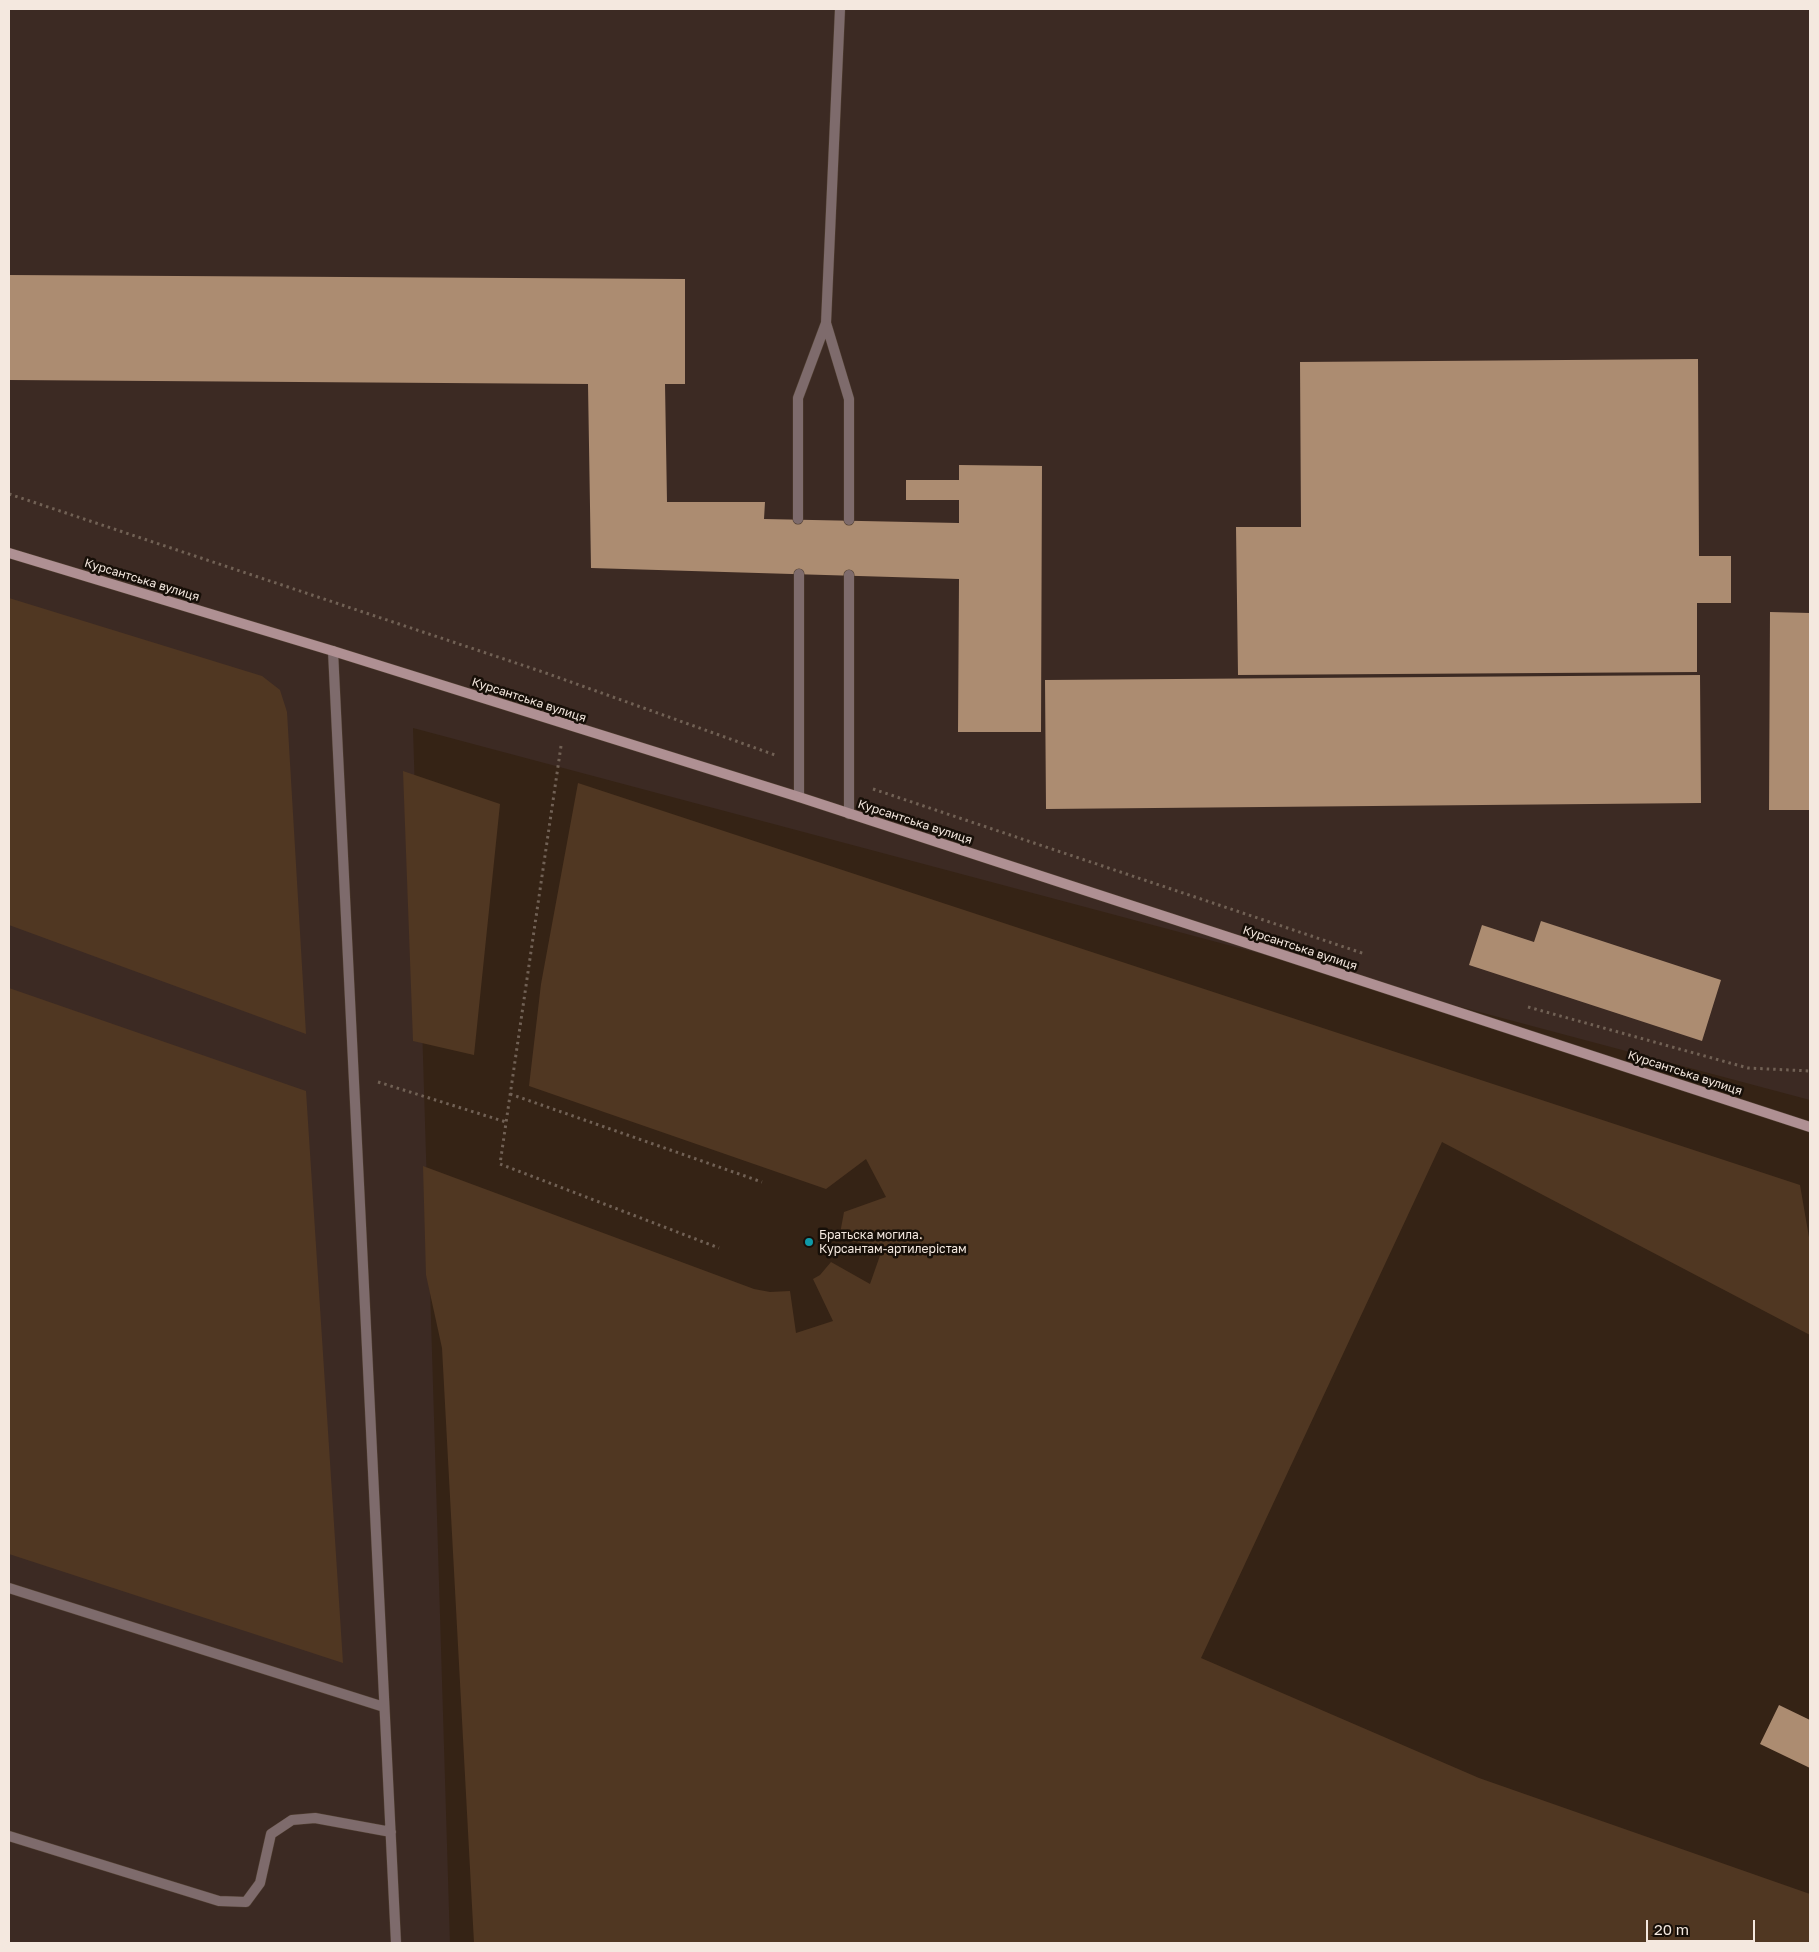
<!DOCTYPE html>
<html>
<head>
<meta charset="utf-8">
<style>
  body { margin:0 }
  #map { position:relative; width:1819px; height:1952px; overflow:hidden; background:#352315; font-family:"Golos Text",sans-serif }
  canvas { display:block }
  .frame { position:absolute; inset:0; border:10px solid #f4e8df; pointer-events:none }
  .scale { position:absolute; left:1646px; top:1920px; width:109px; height:22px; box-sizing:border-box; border:2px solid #f4e8df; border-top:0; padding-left:6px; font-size:15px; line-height:18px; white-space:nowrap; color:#f4e8df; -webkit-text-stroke:4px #170f08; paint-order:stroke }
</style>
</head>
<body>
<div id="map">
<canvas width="1819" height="1952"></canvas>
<div class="frame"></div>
<div class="scale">20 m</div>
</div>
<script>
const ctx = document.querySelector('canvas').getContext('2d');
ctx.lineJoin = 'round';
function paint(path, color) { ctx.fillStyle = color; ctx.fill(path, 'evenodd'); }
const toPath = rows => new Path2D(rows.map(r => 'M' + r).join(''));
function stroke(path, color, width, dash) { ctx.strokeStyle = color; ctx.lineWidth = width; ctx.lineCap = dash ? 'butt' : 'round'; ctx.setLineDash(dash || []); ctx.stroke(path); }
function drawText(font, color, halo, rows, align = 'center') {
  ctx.font = font + ' "Golos Text",sans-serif'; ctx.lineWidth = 5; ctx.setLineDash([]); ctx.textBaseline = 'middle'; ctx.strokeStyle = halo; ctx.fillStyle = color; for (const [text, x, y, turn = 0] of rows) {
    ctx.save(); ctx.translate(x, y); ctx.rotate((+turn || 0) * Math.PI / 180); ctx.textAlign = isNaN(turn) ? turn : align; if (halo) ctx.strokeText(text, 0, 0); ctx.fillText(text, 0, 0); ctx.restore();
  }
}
const industrial = toPath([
  [9,9,1810,9,1810,1100,413,728,450,1943,9,1943]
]);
const green = toPath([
  [9,598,262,676,280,690,287,712,306,1034,9,925],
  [403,771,500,804,474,1055,413,1041],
  [578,783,1800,1185,1810,1243,1810,1335,1442,1142,1201,1658,1479,1778,1810,1894,1810,1943,474,1943,442,1348,426,1275,423,1166,754,1289,770,1292,790,1291,796,1333,833,1321,813,1279,820,1275,831,1262,870,1284,883,1247,839,1239,844,1212,886,1197,866,1159,826,1189,529,1086,541,984],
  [9,988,306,1091,343,1663,9,1554]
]);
const building = toPath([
  [9,275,685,279,685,384,665,384,667,502,765,502,764,519,959,523,959,500,906,500,906,480,959,480,959,465,1042,466,1041,732,958,732,959,579,591,568,588,384,9,380],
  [1698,359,1699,556,1731,556,1731,603,1697,603,1697,672,1238,675,1236,527,1301,527,1300,362],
  [1770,612,1810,613,1810,810,1769,810],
  [1700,675,1701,803,1046,809,1045,680],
  [1541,921,1721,980,1702,1041,1469,965,1482,925,1534,942],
  [1779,1705,1810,1720,1810,1768,1760,1744]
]);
const path = toPath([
  [9,494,543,672,775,755],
  [561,746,500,1164,719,1248],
  [873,789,1365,954],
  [1528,1007,1748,1068,1810,1071],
  [378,1082,506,1122],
  [510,1094,762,1182]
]);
const lane = toPath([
  [826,323,849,399,849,520],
  [798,519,798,398,826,323,840,9],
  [799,574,799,797],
  [333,651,396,1943],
  [849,814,849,575],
  [9,1588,384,1707],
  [9,1836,219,1901,246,1902,260,1883,271,1834,292,1820,315,1818,391,1832]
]);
const secondary = toPath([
  [9,553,333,651,799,797,1810,1127]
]);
const markers = [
  [809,1242,5,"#0f9aa8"]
];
const streetNames = [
  ["Курсантська вулиця",142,580,17],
  ["Курсантська вулиця",529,700,18],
  ["Курсантська вулиця",915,822,18],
  ["Курсантська вулиця",1300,948,18],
  ["Курсантська вулиця",1685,1073,18]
];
const poiNames = [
  ["Братьска могила.",819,1235],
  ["Курсантам-артилерістам",819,1249]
];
paint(industrial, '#3c2a23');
paint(green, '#503722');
paint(building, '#ac8c71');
stroke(lane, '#503f31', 11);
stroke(secondary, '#503f31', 11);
stroke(path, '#716155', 3, [2.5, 4]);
stroke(lane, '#7e6b6c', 10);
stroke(secondary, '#af9093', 10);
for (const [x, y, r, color] of markers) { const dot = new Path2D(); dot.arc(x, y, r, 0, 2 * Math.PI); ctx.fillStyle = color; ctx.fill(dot); stroke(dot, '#170f08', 2); }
drawText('12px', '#f4e8df', '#170f08', streetNames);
drawText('12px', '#f4e8df', '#170f08', poiNames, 'left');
</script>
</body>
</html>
